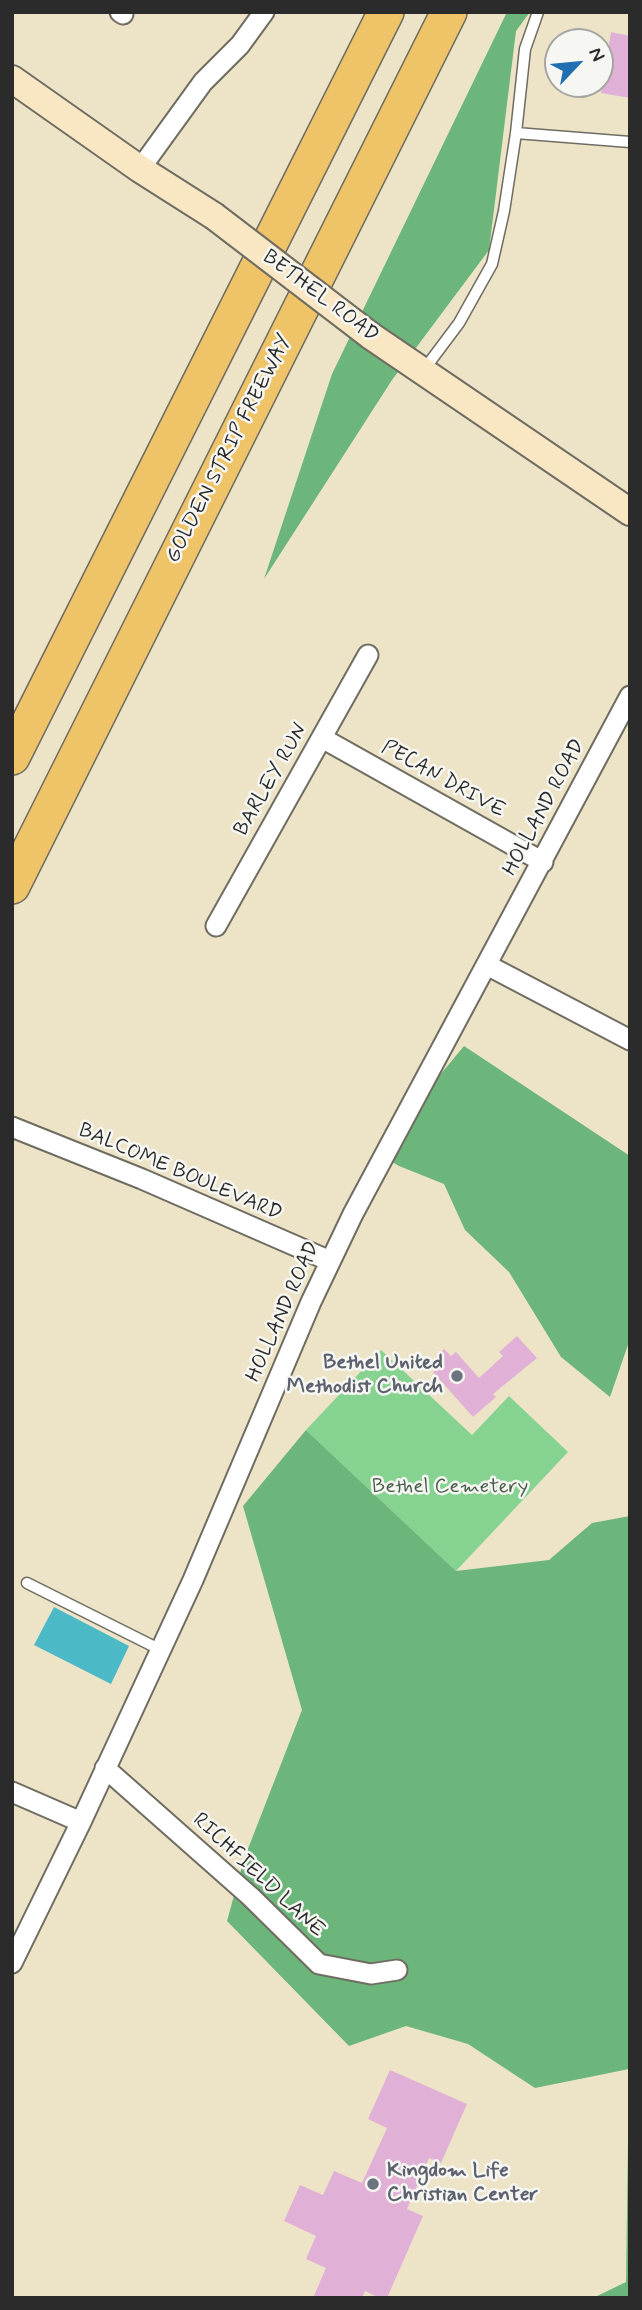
<!DOCTYPE html>
<html>
<head>
<meta charset="utf-8">
<style>
  body { margin:0 }
  #map { position:relative; width:642px; height:2310px; overflow:hidden; background:#ede4c8; font-family:Mynerve,sans-serif }
  canvas { display:block }
  .frame { position:absolute; inset:0; border:14px solid #2b2b2b; pointer-events:none }
  .north { position:absolute; left:544px; top:28px; width:70px; height:70px; box-sizing:border-box; background:#f6f6f2; border:2px solid #a5a5a2; border-radius:50%; rotate:64deg; font-size:19px; font-weight:700; line-height:28px; text-align:center; color:#2b2b2b }
  .north::after { content:''; display:block; margin:auto; width:24px; height:32px; background:#1f6fb2; clip-path:polygon(50% 0,100% 100%,50% 72%,0 100%) }
</style>
</head>
<body>
<div id="map">
<canvas width="642" height="2310"></canvas>
<div class="frame"></div>
<div class="north">N</div>
</div>
<script>
const ctx = document.querySelector('canvas').getContext('2d');
ctx.lineJoin = 'round';
function paint(path, color) { ctx.fillStyle = color; ctx.fill(path, 'evenodd'); }
const toPath = rows => new Path2D(rows.map(r => 'M' + r).join(''));
function stroke(path, color, width, dash) { ctx.strokeStyle = color; ctx.lineWidth = width; ctx.lineCap = dash ? 'butt' : 'round'; ctx.setLineDash(dash || []); ctx.stroke(path); }
function drawText(font, color, halo, rows, align = 'center') {
  ctx.font = font + ' Mynerve,sans-serif'; ctx.lineWidth = 5; ctx.setLineDash([]); ctx.textBaseline = 'middle'; ctx.strokeStyle = halo; ctx.fillStyle = color; for (const [text, x, y, turn = 0] of rows) {
    ctx.save(); ctx.translate(x, y); ctx.rotate((+turn || 0) * Math.PI / 180); ctx.textAlign = isNaN(turn) ? turn : align; if (halo) ctx.strokeText(text, 0, 0); ctx.fillText(text, 0, 0); ctx.restore();
  }
}
const green = toPath([
  [381,1350,472,1435,509,1396,568,1452,456,1571,306,1430]
]);
const forest = toPath([
  [507,12,530,12,516,31,489,250,392,380,264,579,332,374],
  [464,1046,630,1156,630,1339,610,1397,561,1357,509,1272,465,1230,444,1184,399,1166,376,1152],
  [306,1430,456,1571,549,1560,592,1523,630,1516,630,2298,593,2298,626,2282,629,2069,535,2088,468,2044,406,2026,349,2046,227,1921,244,1859,302,1710,243,1506]
]);
const water = toPath([
  [54,1607,129,1646,111,1684,34,1645]
]);
const building = toPath([
  [611,32,630,36,630,98,601,93],
  [517,1336,537,1358,493,1394,496,1397,473,1417,433,1372,436,1370,430,1363,444,1349,451,1356,456,1352,479,1378,503,1356,499,1352],
  [390,2070,467,2104,441,2163,429,2158,407,2209,423,2216,387,2298,380,2298,365,2291,362,2298,313,2298,326,2268,306,2259,316,2236,284,2221,300,2185,323,2195,334,2171,362,2183,387,2128,368,2119]
]);
const lane = toPath([
  [516,133,630,142],
  [423,371,459,323,492,264,504,211,516,133,525,49,538,12],
  [27,1583,159,1649]
]);
const street = toPath([
  [120,12,123,14],
  [140,169,203,82,240,45,264,12],
  [322,738,543,862],
  [216,926,368,655],
  [487,965,630,1040],
  [12,1127,142,1179,330,1261],
  [105,1768,251,1897,319,1964,371,1974,397,1970],
  [12,1792,81,1822],
  [12,1963,81,1822,193,1580,311,1302,353,1214,630,696]
]);
const secondary = toPath([
  [12,79,140,169,214,216],
  [371,336,630,512]
]);
const highway = toPath([
  [12,757,386,12],
  [12,886,449,12]
]);
const secondaryBridge = toPath([
  [214,216,371,336]
]);
const markers = [
  [457,1376,7,"#6b7280"],
  [373,2184,7,"#6b7280"]
];
const streetNames = [
  ["BETHEL ROAD",320,297,37],
  ["GOLDEN STRIP FREEWAY",230,449,-63],
  ["BARLEY RUN",272,780,-60],
  ["PECAN DRIVE",443,780,29],
  ["HOLLAND ROAD",545,808,-62],
  ["BALCOME BOULEVARD",180,1173,23],
  ["HOLLAND ROAD",284,1312,-66],
  ["RICHFIELD LANE",258,1876,43]
];
const worshipNames = [
  ["Bethel United",443,1364],
  ["Methodist Church",443,1388],
  ["Kingdom Life",387,2172,"left"],
  ["Christian Center",387,2196,"left"]
];
const parkNames = [
  ["Bethel Cemetery",450,1488]
];
paint(green, '#86d391');
paint(forest, '#6cb57b');
paint(water, '#4bb9c6');
paint(building, '#e0b0d7');
stroke(lane, '#6f6c62', 13);
stroke(street, '#6f6c62', 23);
stroke(secondary, '#6f6c62', 30);
stroke(highway, '#6f6c62', 38);
stroke(lane, '#fff', 10);
stroke(street, '#fff', 19);
stroke(secondary, '#f9e7c3', 26);
stroke(highway, '#efc469', 35);
stroke(secondaryBridge, '#6f6c62', 30, []);
stroke(secondaryBridge, '#f9e7c3', 26);
for (const [x, y, r, color] of markers) { const dot = new Path2D(); dot.arc(x, y, r, 0, 2 * Math.PI); ctx.fillStyle = color; ctx.fill(dot); stroke(dot, '#f6f6f2', 2.5); }
drawText('21px', '#2b2b2b', '#f6f6f2', streetNames);
drawText('bold 21px', '#5b616d', '#f6f6f2', worshipNames, 'right');
drawText('21px', '#465d4a', '#f6f6f2', parkNames);
</script>
</body>
</html>
